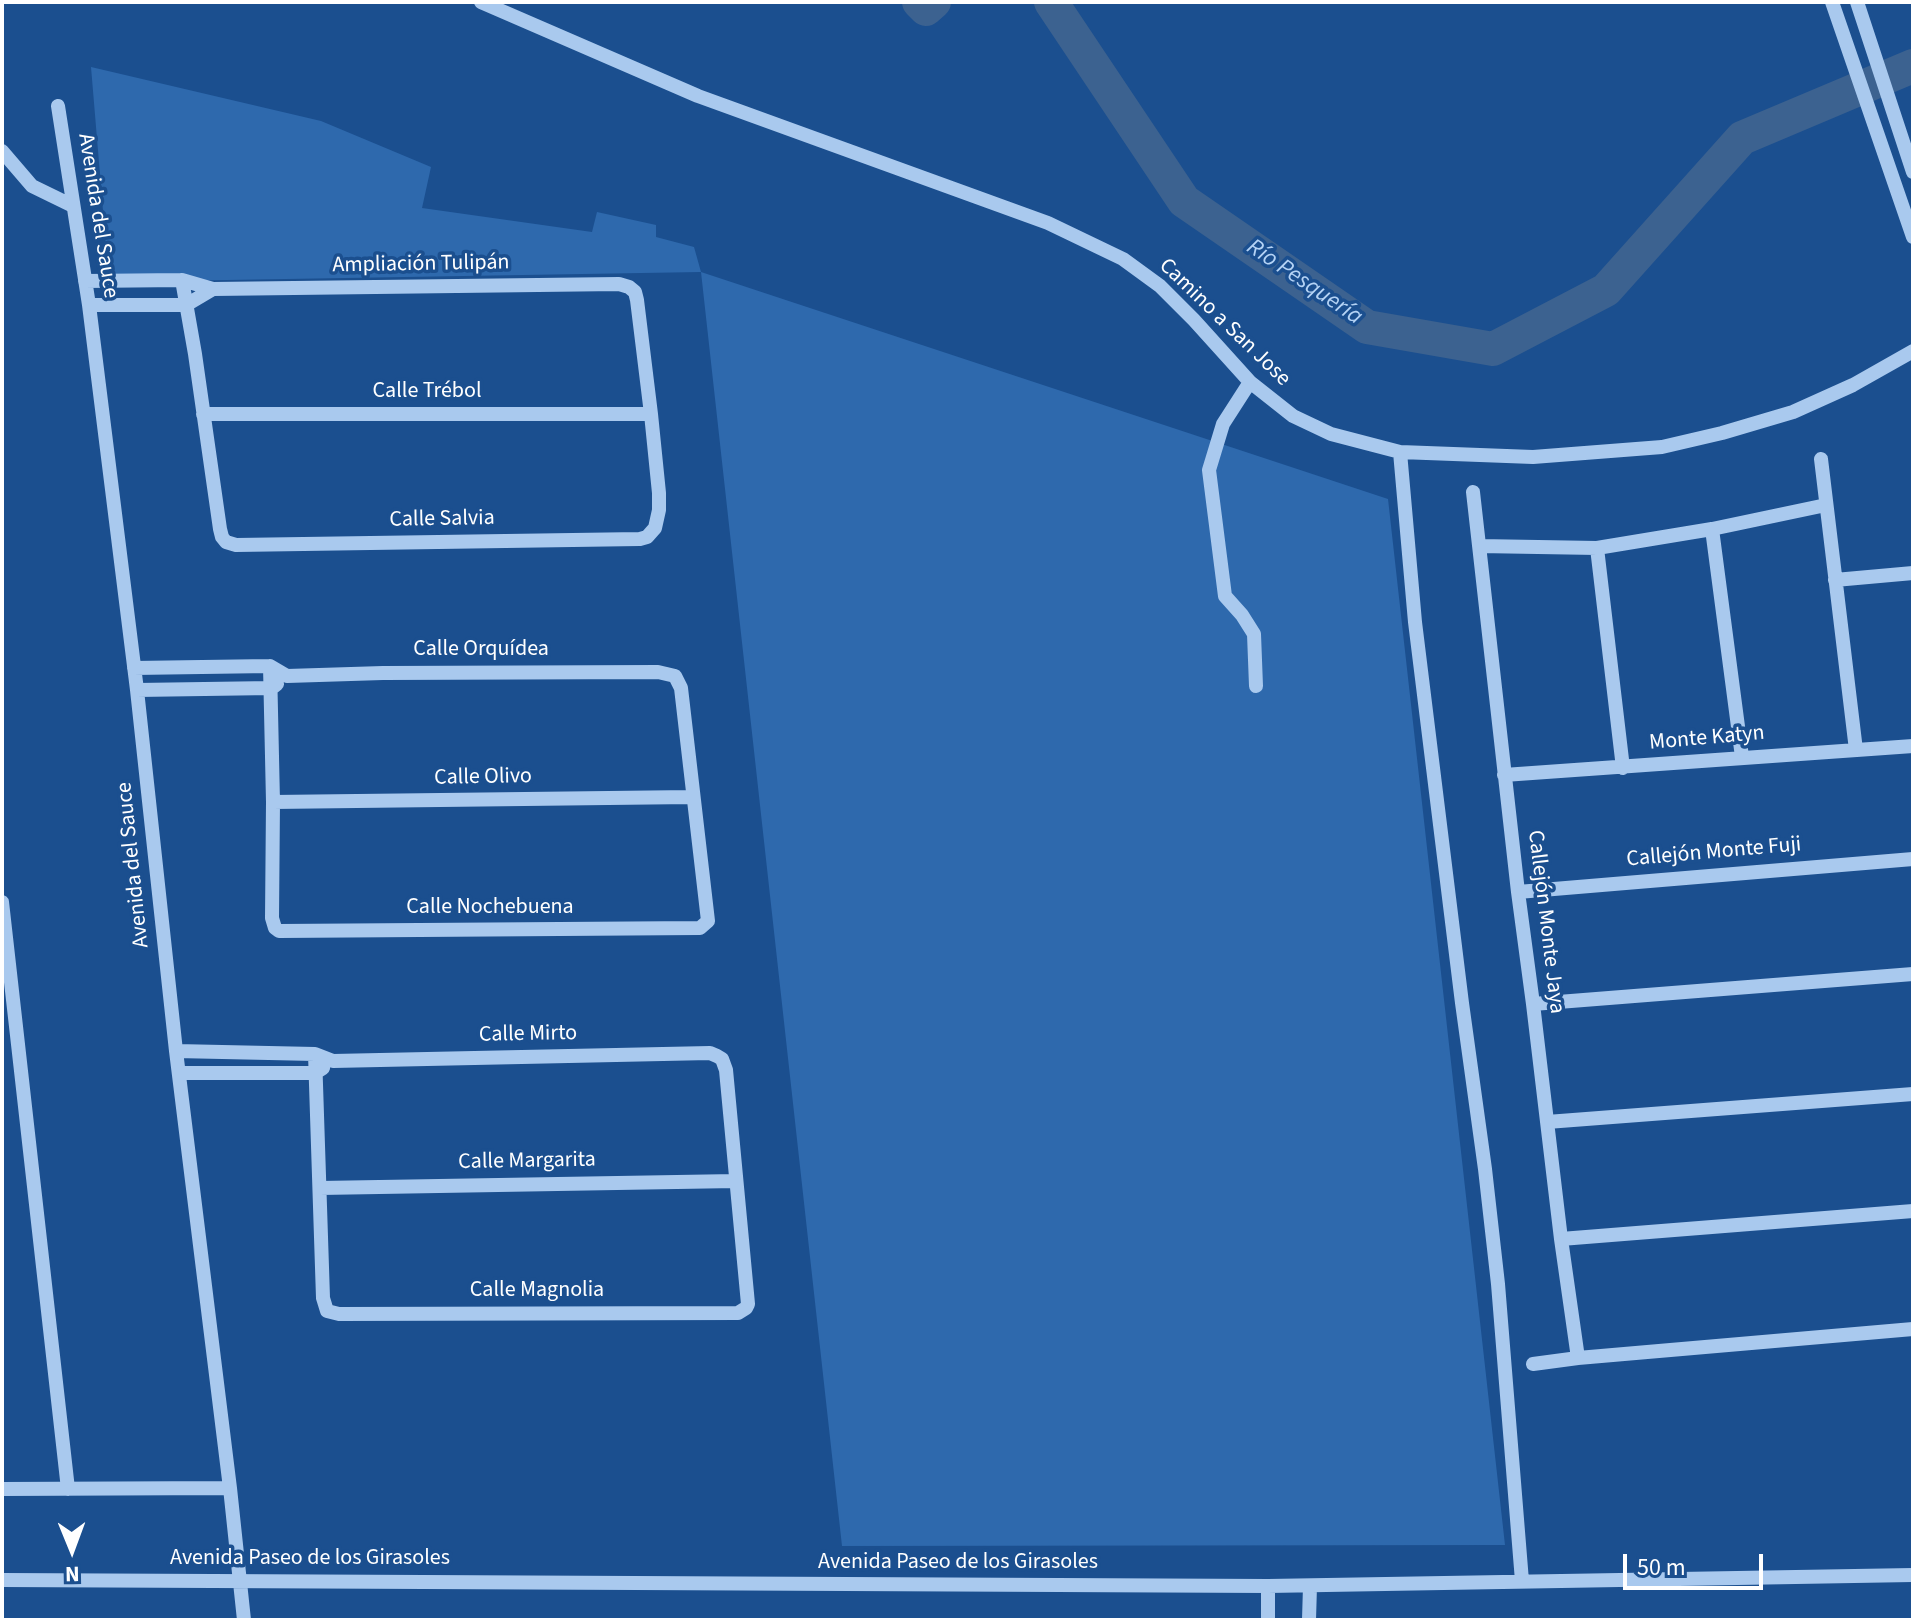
<!DOCTYPE html>
<html>
<head>
<meta charset="utf-8">
<style>
  body { margin:0 }
  #map { position:relative; width:1915px; height:1622px; overflow:hidden; background:#1b4f8f; font-family:"Source Sans 3",sans-serif }
  canvas { display:block }
  .frame { position:absolute; inset:0; border:4px solid #fff; pointer-events:none }
  .north { position:absolute; left:32px; top:1510px; width:80px; height:80px; -webkit-text-stroke:6px #1b4f8f; paint-order:stroke; rotate:179deg; font-size:22px; font-weight:700; line-height:32px; text-align:center; color:#fff }
  .north::after { content:''; display:block; margin:auto; width:28px; height:36px; background:#fff; clip-path:polygon(50% 0,100% 100%,50% 72%,0 100%) }
  .scale { position:absolute; left:1623px; top:1554px; width:140px; height:36px; box-sizing:border-box; border:4px solid #fff; border-top:0; padding-left:10px; font-size:24px; line-height:28px; white-space:nowrap; color:#fff; -webkit-text-stroke:6px #1b4f8f; paint-order:stroke }
</style>
</head>
<body>
<div id="map">
<canvas width="1915" height="1622"></canvas>
<div class="frame"></div>
<div class="north">N</div>
<div class="scale">50 m</div>
</div>
<script>
const ctx = document.querySelector('canvas').getContext('2d');
ctx.lineJoin = 'round';
function paint(path, color) { ctx.fillStyle = color; ctx.fill(path, 'evenodd'); }
const toPath = rows => new Path2D(rows.map(r => 'M' + r).join(''));
function stroke(path, color, width, dash) { ctx.strokeStyle = color; ctx.lineWidth = width; ctx.lineCap = dash ? 'butt' : 'round'; ctx.setLineDash(dash || []); ctx.stroke(path); }
function drawText(font, color, halo, rows, align = 'center') {
  ctx.font = font + ' "Source Sans 3",sans-serif'; ctx.lineWidth = 7; ctx.setLineDash([]); ctx.textBaseline = 'middle'; ctx.strokeStyle = halo; ctx.fillStyle = color; for (const [text, x, y, turn = 0] of rows) {
    ctx.save(); ctx.translate(x, y); ctx.rotate((+turn || 0) * Math.PI / 180); ctx.textAlign = isNaN(turn) ? turn : align; if (halo) ctx.strokeText(text, 0, 0); ctx.fillText(text, 0, 0); ctx.restore();
  }
}
const green = toPath([
  [91,67,321,121,431,167,422,208,592,232,597,212,656,225,656,237,694,247,701,272,1388,499,1505,1545,842,1546,701,272,109,282]
]);
const river = toPath([
  [919,2,926,9,934,2],
  [1051,2,1184,201,1367,327,1493,349,1606,290,1742,138,1913,66]
]);
const minor = toPath([
  [481,2,698,96,1048,223,1123,259,1160,286,1194,320,1250,382,1293,416,1331,434,1400,452,1533,457,1662,447,1722,433,1793,412,1853,385,1913,351],
  [1832,2,1913,237],
  [1857,2,1913,172],
  [58,106,89,305,137,690,176,1051,230,1488,244,1620],
  [2,151,32,186,73,206],
  [85,281,182,280,213,289,619,284,629,287,635,292,637,300,651,414,659,493,659,510,655,528,647,537,640,539,236,545,226,542,222,537,220,529,195,354,182,280],
  [89,305,186,305,213,289],
  [1250,382,1223,424,1209,470,1225,596,1242,615,1254,634,1256,686],
  [203,414,651,414],
  [1400,452,1415,622,1462,1003,1485,1169,1498,1284,1522,1581],
  [1821,459,1856,750],
  [1473,492,1518,892,1533,1004,1561,1239,1578,1358],
  [1712,529,1742,757],
  [1479,546,1597,548,1712,529,1826,505],
  [1597,548,1623,768],
  [1835,580,1913,573],
  [134,668,270,666,287,676,383,673,658,672,675,676,681,688,708,921,700,928,279,931,275,928,272,918,273,802,270,666],
  [137,690,272,688,277,684],
  [1504,775,1913,746],
  [273,802,692,797],
  [1518,892,1913,859],
  [2,902,68,1489],
  [1533,1004,1913,974],
  [176,1051,315,1054,333,1061,710,1053,717,1056,722,1059,726,1070,748,1304,746,1308,738,1313,339,1314,327,1311,323,1298,315,1054],
  [179,1073,315,1073,323,1068],
  [1547,1122,1913,1094],
  [320,1188,736,1181],
  [1561,1239,1913,1211],
  [1533,1364,1578,1358,1913,1329],
  [2,1489,230,1488],
  [2,1580,1268,1586,1913,1575],
  [1268,1586,1268,1620],
  [1309,1620,1310,1586]
]);
const streetNames = [
  ["Avenida del Sauce",97,216,81],
  ["Ampliación Tulipán",421,265,-1],
  ["Camino a San Jose",1224,323,44],
  ["Calle Trébol",427,392],
  ["Calle Salvia",442,520,-1],
  ["Calle Orquídea",481,650],
  ["Monte Katyn",1707,739,-5],
  ["Calle Olivo",483,778,-1],
  ["Callejón Monte Fuji",1714,853,-5],
  ["Avenida del Sauce",134,865,-96],
  ["Calle Nochebuena",490,908],
  ["Callejón Monte Jaya",1545,922,83],
  ["Calle Mirto",528,1035,-1],
  ["Calle Margarita",527,1162,-1],
  ["Calle Magnolia",537,1291],
  ["Avenida Paseo de los Girasoles",310,1559],
  ["Avenida Paseo de los Girasoles",958,1563]
];
const waterNames = [
  ["Río Pesquería",1304,283,34]
];
paint(green, '#2e69ad');
stroke(river, '#3c6290', 34);
stroke(minor, '#a9c9ee', 14);
drawText('22px', '#fff', '#1b4f8f', streetNames);
drawText('italic 24px', '#b5d3f5', '#1b4f8f', waterNames);
</script>
</body>
</html>
